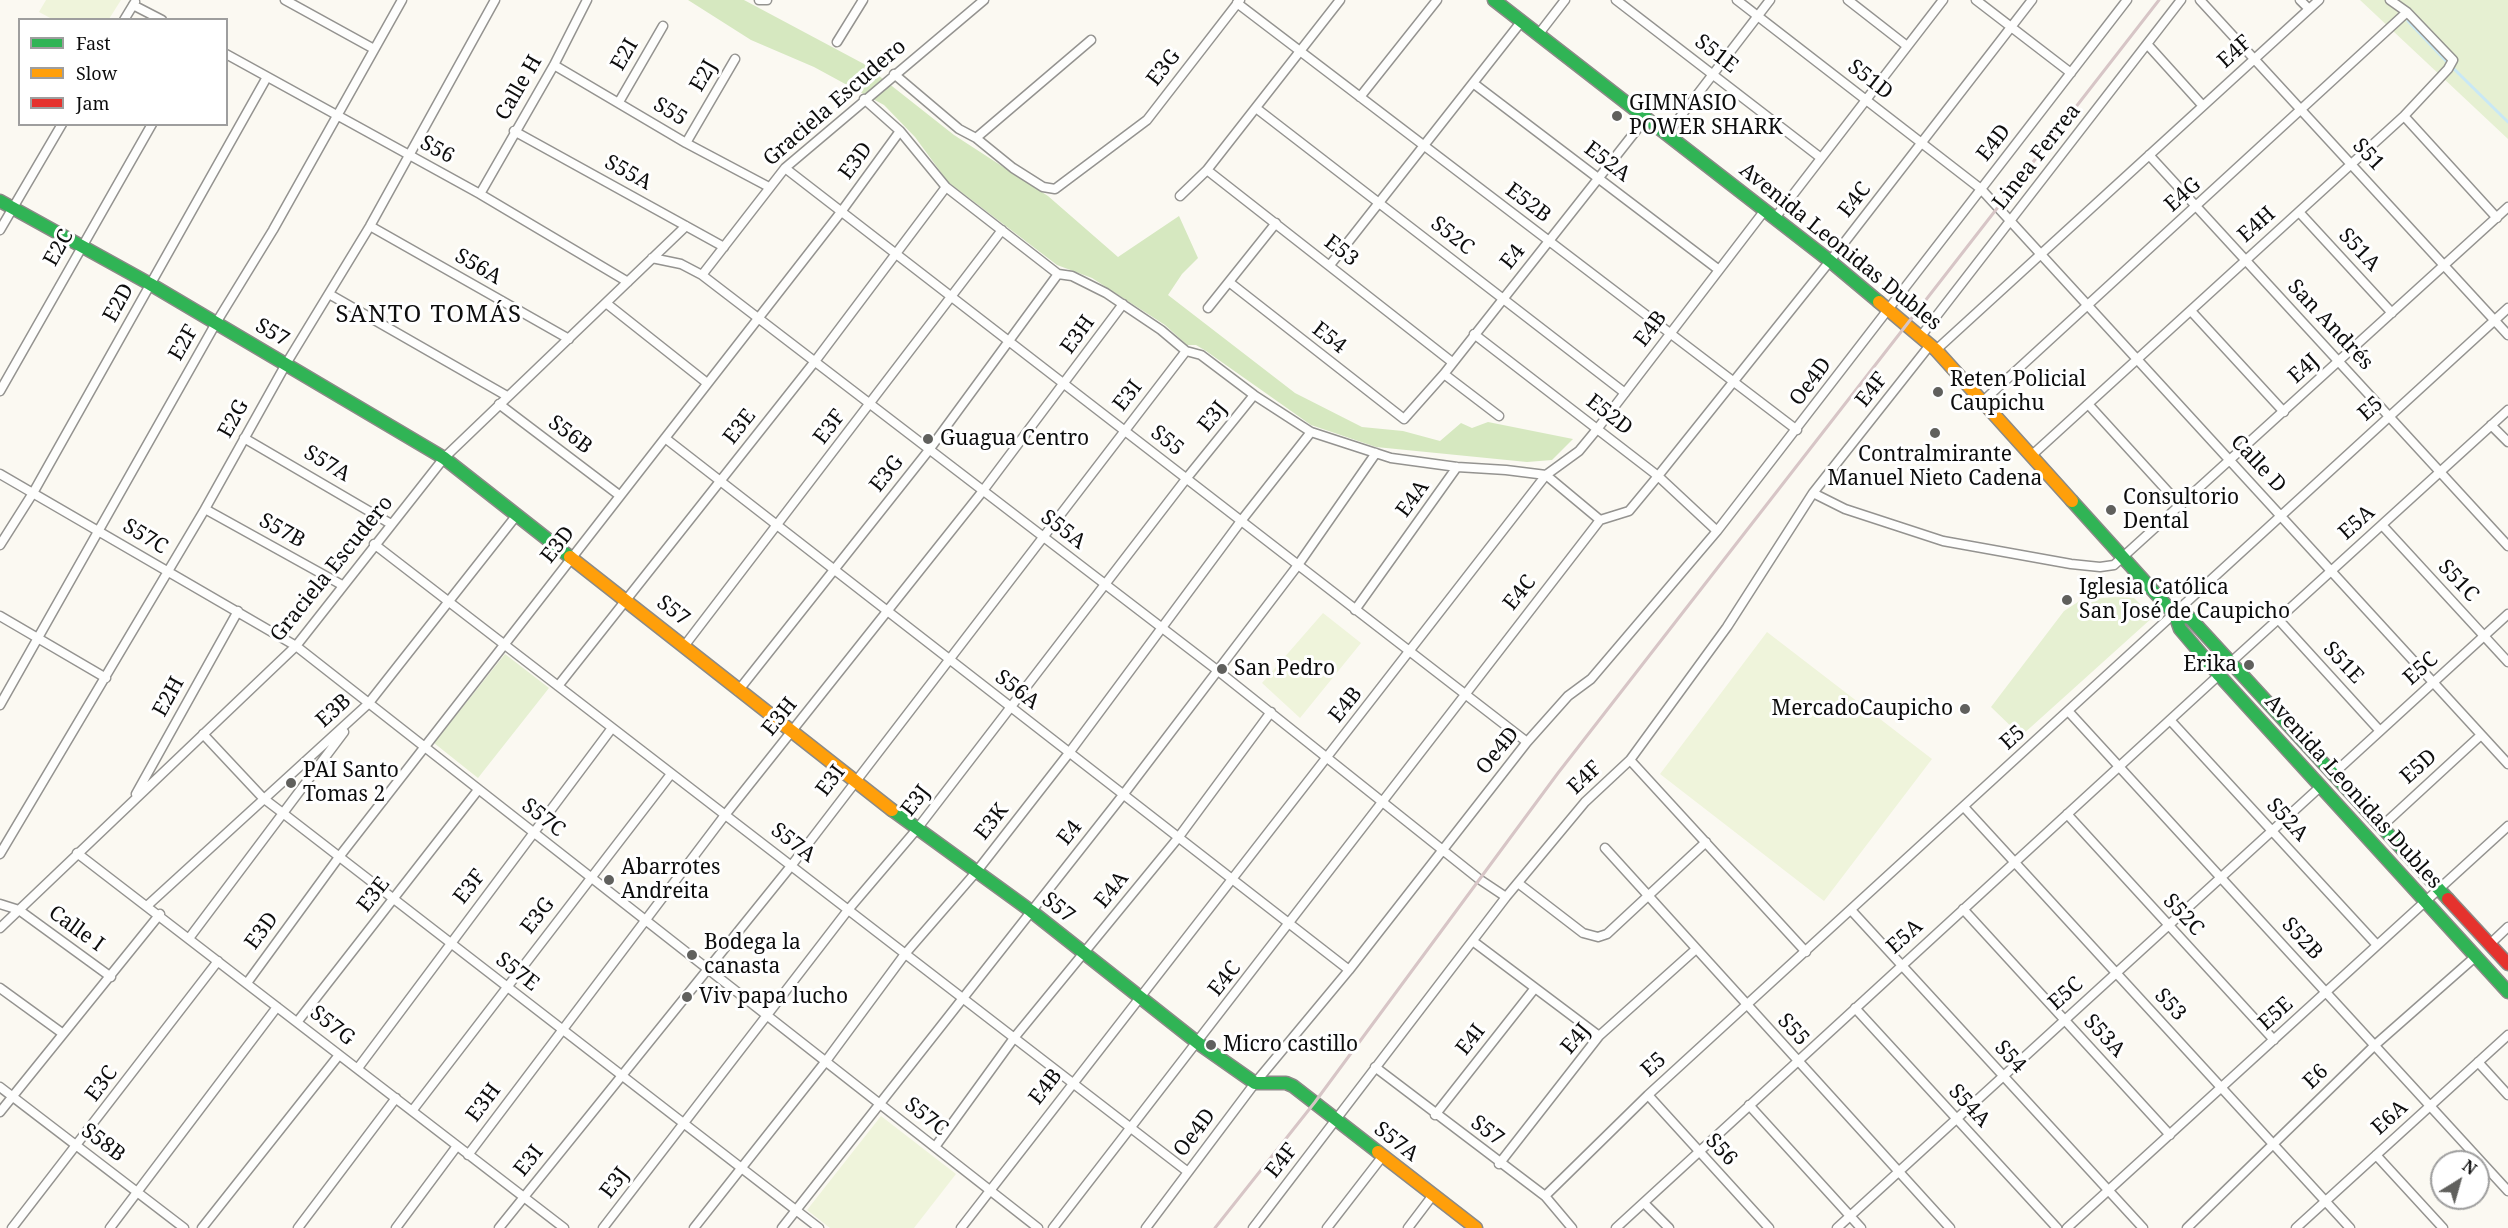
<!DOCTYPE html>
<html>
<head>
<meta charset="utf-8">
<style>
  body { margin:0 }
  #map { position:relative; width:2508px; height:1228px; overflow:hidden; background:#fbf9f2; font-family:"Noto Serif",serif }
  canvas { display:block }
  .legend { position:absolute; left:18px; top:18px; width:210px; height:108px; box-sizing:border-box; background:#fff; border:2px solid #9e9e9e; margin:0; padding:8px 10px; list-style:none; font-size:18px; color:#0d0d0d }
  .legend li { display:flex; align-items:center; gap:12px; height:30px }
  .legend b { width:30px; border:2px solid #9e9e9e }
  .north { position:absolute; left:2430px; top:1150px; width:60px; height:60px; box-sizing:border-box; background:#fff; border:2px solid #9e9e9e; border-radius:50%; rotate:37deg; font-size:16px; font-weight:700; line-height:24px; text-align:center; color:#0d0d0d }
  .north::after { content:''; display:block; margin:auto; width:21px; height:27px; background:#60605d; clip-path:polygon(50% 0,100% 100%,50% 72%,0 100%) }
</style>
</head>
<body>
<div id="map">
<canvas width="2508" height="1228"></canvas>
<ul class="legend">
<li><b style="height:8px;background:#30b455"></b>Fast</li>
<li><b style="height:8px;background:#ff9f0a"></b>Slow</li>
<li><b style="height:8px;background:#e5322d"></b>Jam</li>
</ul>
<div class="north">N</div>
</div>
<script>
const ctx = document.querySelector('canvas').getContext('2d');
ctx.lineJoin = 'round';
function paint(path, color) { ctx.fillStyle = color; ctx.fill(path, 'evenodd'); }
const toPath = rows => new Path2D(rows.map(r => 'M' + r).join(''));
function stroke(path, color, width, dash) { ctx.strokeStyle = color; ctx.lineWidth = width; ctx.lineCap = dash ? 'butt' : 'round'; ctx.setLineDash(dash || []); ctx.stroke(path); }
function drawText(font, color, halo, rows, align = 'center') {
  ctx.font = font + ' "Noto Serif",serif'; ctx.lineWidth = 6; ctx.setLineDash([]); ctx.textBaseline = 'middle'; ctx.strokeStyle = halo; ctx.fillStyle = color; for (const [text, x, y, turn = 0] of rows) {
    ctx.save(); ctx.translate(x, y); ctx.rotate((+turn || 0) * Math.PI / 180); ctx.textAlign = isNaN(turn) ? turn : align; if (halo) ctx.strokeText(text, 0, 0); ctx.fillText(text, 0, 0); ctx.restore();
  }
}
const green = toPath([
  [2360,0,2508,0,2508,139],
  [2115,597,2134,598,2153,617,2021,736,1991,707,2064,611,2081,600],
  [505,654,549,688,478,778,434,743]
]);
const forest = toPath([
  [688,0,744,0,864,64,954,135,1048,196,1118,257,1179,216,1198,258,1182,274,1168,295,1295,393,1362,427,1403,431,1440,441,1461,423,1472,428,1488,422,1573,439,1552,460,1527,462,1376,447,1311,425,1206,351,1196,345,1187,345,1165,325,1092,278,1057,265,948,182,915,137,884,105,814,67,751,40]
]);
const pitch = toPath([
  [46,0,121,0,109,19,54,20,39,12],
  [1323,613,1361,643,1300,718,1262,683],
  [1767,632,1932,759,1824,901,1660,774],
  [881,1116,956,1174,914,1228,830,1228,807,1210]
]);
const stream = toPath([
  [2408,21,2448,63],
  [2452,67,2508,122]
]);
const street = toPath([
  [285,0,374,49],
  [759,0,767,0],
  [1616,0,1821,158],
  [1737,0,1981,189,2508,764],
  [1848,0,1907,46],
  [1976,0,2071,73],
  [2200,0,2508,335],
  [2300,0,2309,9],
  [1237,3,1797,430],
  [133,5,162,20],
  [124,20,135,2],
  [1538,35,1565,0],
  [837,42,863,0],
  [2147,44,2203,106],
  [226,54,480,194,628,282],
  [554,65,686,143,769,187],
  [894,74,959,129,976,138,1013,168,1043,187,1055,189,1147,120,1240,0],
  [1473,83,1719,270],
  [1360,97,1437,0],
  [864,99,900,131,946,187,1058,274,1072,276,1106,293,1161,330,1186,351,1201,355,1254,395,1311,432,1391,458,1457,467,1506,470,1546,475,1600,520],
  [619,102,663,26],
  [1256,108,1625,393],
  [2404,116,2497,218],
  [514,131,724,247],
  [1667,134,1770,0],
  [976,138,1091,40],
  [686,143,735,59],
  [2149,155,2508,546],
  [785,168,1527,742],
  [1207,170,1452,362],
  [480,194,554,65,587,0],
  [1180,196,1207,170,1340,0],
  [2299,212,2392,313],
  [1775,218,1943,0],
  [370,226,569,339],
  [0,230,62,124],
  [652,258,681,264,702,275,1217,670,1479,879,1506,897],
  [1330,265,1521,22],
  [702,275,785,168,984,0],
  [1229,282,1404,419,1444,374,1646,118],
  [329,294,507,396],
  [606,303,707,383],
  [1208,308,1276,223],
  [2191,311,2284,412],
  [1474,334,1658,476,1717,531],
  [1921,336,2181,0],
  [1936,350,2319,0],
  [1444,374,1499,416],
  [0,391,152,124],
  [1982,402,2407,12],
  [499,404,619,495],
  [2088,404,2181,506],
  [2491,425,2508,442],
  [244,438,391,524],
  [665,438,1349,970],
  [2031,456,2404,116,2448,69,2453,60,2407,12,2390,0],
  [0,474,296,646,1038,1228],
  [1813,493,1845,509,1943,541,2071,564,2100,567,2114,565,2508,207],
  [205,509,342,585],
  [2382,525,2508,662],
  [374,544,1188,1172],
  [0,545,33,493,267,77],
  [1355,610,1457,467],
  [0,616,106,678],
  [2278,619,2380,731],
  [685,645,1002,230],
  [2230,663,2508,410],
  [558,686,816,360,946,187],
  [738,691,929,450,1058,274],
  [0,705,216,323,273,230,402,0],
  [2069,712,2508,1191],
  [2170,720,2377,945],
  [203,734,263,798,284,814,819,1228],
  [1630,760,1806,952],
  [2332,775,2508,614],
  [136,794,238,611],
  [1964,807,2350,1228],
  [2067,814,2274,1040],
  [2381,827,2481,735],
  [1605,848,1950,1228],
  [77,853,564,1228],
  [0,854,205,509,286,364,370,226,495,0],
  [1518,883,1583,933,1598,937,1607,934,1706,842],
  [0,904,19,910,111,977],
  [148,905,368,704,516,516],
  [1963,909,2170,1135],
  [1851,910,2143,1228],
  [0,928,296,646,444,458,686,226],
  [190,937,344,732],
  [1474,942,1599,1036],
  [2490,944,2508,927],
  [247,983,339,857,841,212,900,131],
  [0,988,62,1033],
  [1855,1008,2057,1228],
  [298,1021,478,790],
  [2478,1062,2508,1095],
  [1375,1067,1545,1196,1572,1228],
  [358,1068,612,728],
  [0,1087,184,1228],
  [1648,1095,1769,1228],
  [1749,1105,1861,1228],
  [412,1111,671,774],
  [0,1112,160,914],
  [1435,1115,1535,988],
  [935,1147,1014,1038,1178,838,1271,712],
  [468,1155,725,815,982,492,1123,304],
  [2376,1155,2443,1228],
  [1499,1164,1599,1036,1695,950],
  [1545,1196,1648,1095,2508,308],
  [1644,1203,1669,1228],
  [12,1228,218,961],
  [110,1228,277,1007],
  [202,1228,339,1055],
  [298,1228,396,1098],
  [396,1228,457,1146],
  [499,1228,791,866,1186,351],
  [603,1228,848,910,917,829,1186,479,1254,395],
  [694,1228,826,1061,905,954,977,871,1069,753,1241,521,1311,432],
  [782,1228,1123,795,1298,565,1376,453],
  [961,1228,1546,475,1579,451,1598,428,1765,210],
  [1053,1228,1600,520,1629,511,1658,476,1830,261,2032,0],
  [1146,1228,1255,1083,1349,970,1527,742,1568,696,1591,679,1717,531,2127,0],
  [1253,1228,1506,897,1585,802,1630,760,1727,627,1813,493,1930,345],
  [1327,1228,1382,1157],
  [1408,1228,1433,1195],
  [1616,1228,2219,675],
  [1837,1228,2320,787],
  [2067,1228,2508,826],
  [2187,1228,2375,1045,2475,957],
  [2296,1228,2508,1035]
]);
const fast = toPath([
  [1494,0,1830,261,1879,302],
  [0,201,150,284,444,458,570,557],
  [2072,501,2175,615,2180,629,2219,675,2508,992],
  [2175,615,2190,618,2448,899],
  [892,810,1031,911,1198,1043,1255,1083,1286,1083,1293,1086,1378,1152]
]);
const slow = toPath([
  [1879,302,1936,350,2072,501],
  [570,557,892,810],
  [1378,1152,1476,1228]
]);
const jam = toPath([
  [2448,899,2508,964]
]);
const rail = toPath([
  [1215,1228,1315,1102,1558,773,2159,0]
]);
const markers = [
  [1617,116,6,"#60605d"],
  [1938,392,6,"#60605d"],
  [1935,433,6,"#60605d"],
  [928,439,6,"#60605d"],
  [2111,510,6,"#60605d"],
  [2067,600,6,"#60605d"],
  [2249,665,6,"#60605d"],
  [1222,669,6,"#60605d"],
  [1965,709,6,"#60605d"],
  [291,783,6,"#60605d"],
  [609,880,6,"#60605d"],
  [692,955,6,"#60605d"],
  [687,997,6,"#60605d"],
  [1211,1045,6,"#60605d"]
];
const streetNames = [
  ["E4F",2235,52,-42],
  ["S51E",1716,54,38],
  ["E2I",625,55,-60],
  ["E3G",1164,68,-52],
  ["E2J",704,76,-60],
  ["S51D",1870,80,38],
  ["Calle H",519,88,-60],
  ["Graciela Escudero",835,103,-41],
  ["S55",670,112,31],
  ["E4D",1994,143,-52],
  ["S56",437,150,28],
  ["S51",2368,155,47],
  ["Linea Ferrea",2037,157,-52],
  ["E3D",856,161,-54],
  ["E52A",1607,162,37],
  ["S55A",628,173,29],
  ["E4G",2183,195,-42],
  ["E4C",1855,200,-52],
  ["E52B",1528,203,37],
  ["E4H",2257,225,-42],
  ["S52C",1452,236,38],
  ["Avenida Leonidas Dubles",1840,247,39],
  ["E2C",59,248,-61],
  ["S51A",2359,250,47],
  ["E53",1341,251,38],
  ["E4",1513,257,-52],
  ["S56A",478,267,30],
  ["E2D",119,303,-61],
  ["San Andrés",2330,325,47],
  ["E4B",1651,329,-53],
  ["S57",272,333,30],
  ["E3H",1078,335,-54],
  ["E54",1329,338,38],
  ["E2F",184,343,-60],
  ["E4J",2304,369,-42],
  ["Oe4D",1811,382,-53],
  ["E4F",1872,390,-52],
  ["E3I",1128,396,-52],
  ["E5",2371,409,-42],
  ["E52D",1609,415,38],
  ["E3J",1213,417,-51],
  ["E2G",234,419,-61],
  ["E3E",740,427,-52],
  ["E3F",830,427,-53],
  ["S56B",570,435,37],
  ["S55",1167,441,38],
  ["S57A",327,464,31],
  ["Calle D",2258,464,47],
  ["E3G",887,474,-52],
  ["E4A",1413,499,-54],
  ["E5A",2357,523,-42],
  ["S55A",1063,530,37],
  ["S57B",282,531,29],
  ["S57C",145,537,31],
  ["E3D",558,545,-52],
  ["Graciela Escudero",332,569,-51],
  ["S51C",2458,581,47],
  ["E4C",1520,593,-52],
  ["S57",673,611,38],
  ["S51E",2343,663,47],
  ["E5C",2421,669,-42],
  ["S56A",1017,690,38],
  ["E2H",169,697,-61],
  ["E4B",1346,705,-51],
  ["E3B",334,711,-42],
  ["E3H",780,717,-51],
  ["E5",2013,738,-42],
  ["Oe4D",1498,751,-51],
  ["E5D",2419,767,-42],
  ["E4F",1585,778,-44],
  ["E3I",831,781,-53],
  ["Avenida Leonidas Dubles",2353,792,48],
  ["E3J",916,801,-52],
  ["S57C",543,818,38],
  ["S52A",2287,820,47],
  ["E3K",992,822,-52],
  ["E4",1070,833,-52],
  ["S57A",793,843,38],
  ["E3F",470,887,-52],
  ["E4A",1112,890,-51],
  ["E3E",374,895,-52],
  ["S57",1058,908,39],
  ["S52C",2183,915,47],
  ["E3G",538,916,-52],
  ["Calle I",76,929,36],
  ["E3D",262,931,-54],
  ["E5A",1905,937,-42],
  ["S52B",2302,939,47],
  ["S57E",517,972,38],
  ["E4C",1225,979,-52],
  ["E5C",2066,994,-42],
  ["S53",2170,1005,47],
  ["E5E",2276,1014,-42],
  ["S57G",332,1026,38],
  ["S55",1793,1030,47],
  ["S53A",2104,1036,47],
  ["E4J",1576,1039,-50],
  ["E4I",1471,1040,-52],
  ["S54",2010,1057,47],
  ["E5",1654,1065,-42],
  ["E6",2316,1077,-44],
  ["E3C",102,1084,-53],
  ["E4B",1046,1087,-52],
  ["E3H",484,1103,-53],
  ["S54A",1969,1106,47],
  ["S57C",926,1117,38],
  ["E6A",2390,1118,-42],
  ["S57",1487,1131,37],
  ["Oe4D",1195,1133,-53],
  ["S57A",1396,1142,38],
  ["S58B",103,1143,37],
  ["S56",1721,1150,47],
  ["E3I",529,1161,-51],
  ["E4F",1282,1161,-52],
  ["E3J",615,1183,-53]
];
const poiNames = [
  ["GIMNASIO",1629,104],
  ["POWER SHARK",1629,128],
  ["Reten Policial",1950,380],
  ["Caupichu",1950,404],
  ["Guagua Centro",940,439],
  ["Contralmirante",1935,455,"center"],
  ["Manuel Nieto Cadena",1935,479,"center"],
  ["Consultorio",2123,498],
  ["Dental",2123,522],
  ["Iglesia Católica",2079,588],
  ["San José de Caupicho",2079,612],
  ["Erika",2237,665,"right"],
  ["San Pedro",1234,669],
  ["MercadoCaupicho",1953,709,"right"],
  ["PAI Santo",303,771],
  ["Tomas 2",303,795],
  ["Abarrotes",621,868],
  ["Andreita",621,892],
  ["Bodega la",704,943],
  ["canasta",704,967],
  ["Viv papa lucho",699,997],
  ["Micro castillo",1223,1045]
];
const quarterNames = [
  ["SANTO TOMÁS",429,315]
];
paint(green, '#e6f0d2');
paint(forest, '#d6e8c0');
paint(pitch, '#eff4db');
stroke(stream, '#c9e8f5', 3);
stroke(street, '#949390', 11);
stroke(fast, '#8b8a87', 15);
stroke(slow, '#8b8a87', 15);
stroke(jam, '#8b8a87', 15);
stroke(street, '#fefefd', 8);
stroke(fast, '#30b455', 12);
stroke(slow, '#ff9f0a', 12);
stroke(jam, '#e5322d', 12);
stroke(rail, '#d7c5c6', 3);
for (const [x, y, r, color] of markers) { const dot = new Path2D(); dot.arc(x, y, r, 0, 2 * Math.PI); ctx.fillStyle = color; ctx.fill(dot); stroke(dot, '#fff', 2); }
drawText('21px', '#0d0d0d', '#fff', streetNames);
drawText('21px', '#0d0d0d', '#fff', poiNames, 'left');
ctx.letterSpacing = '1.5px';
drawText('24px', '#0d0d0d', '#fff', quarterNames);
ctx.letterSpacing = '0px';
</script>
</body>
</html>
